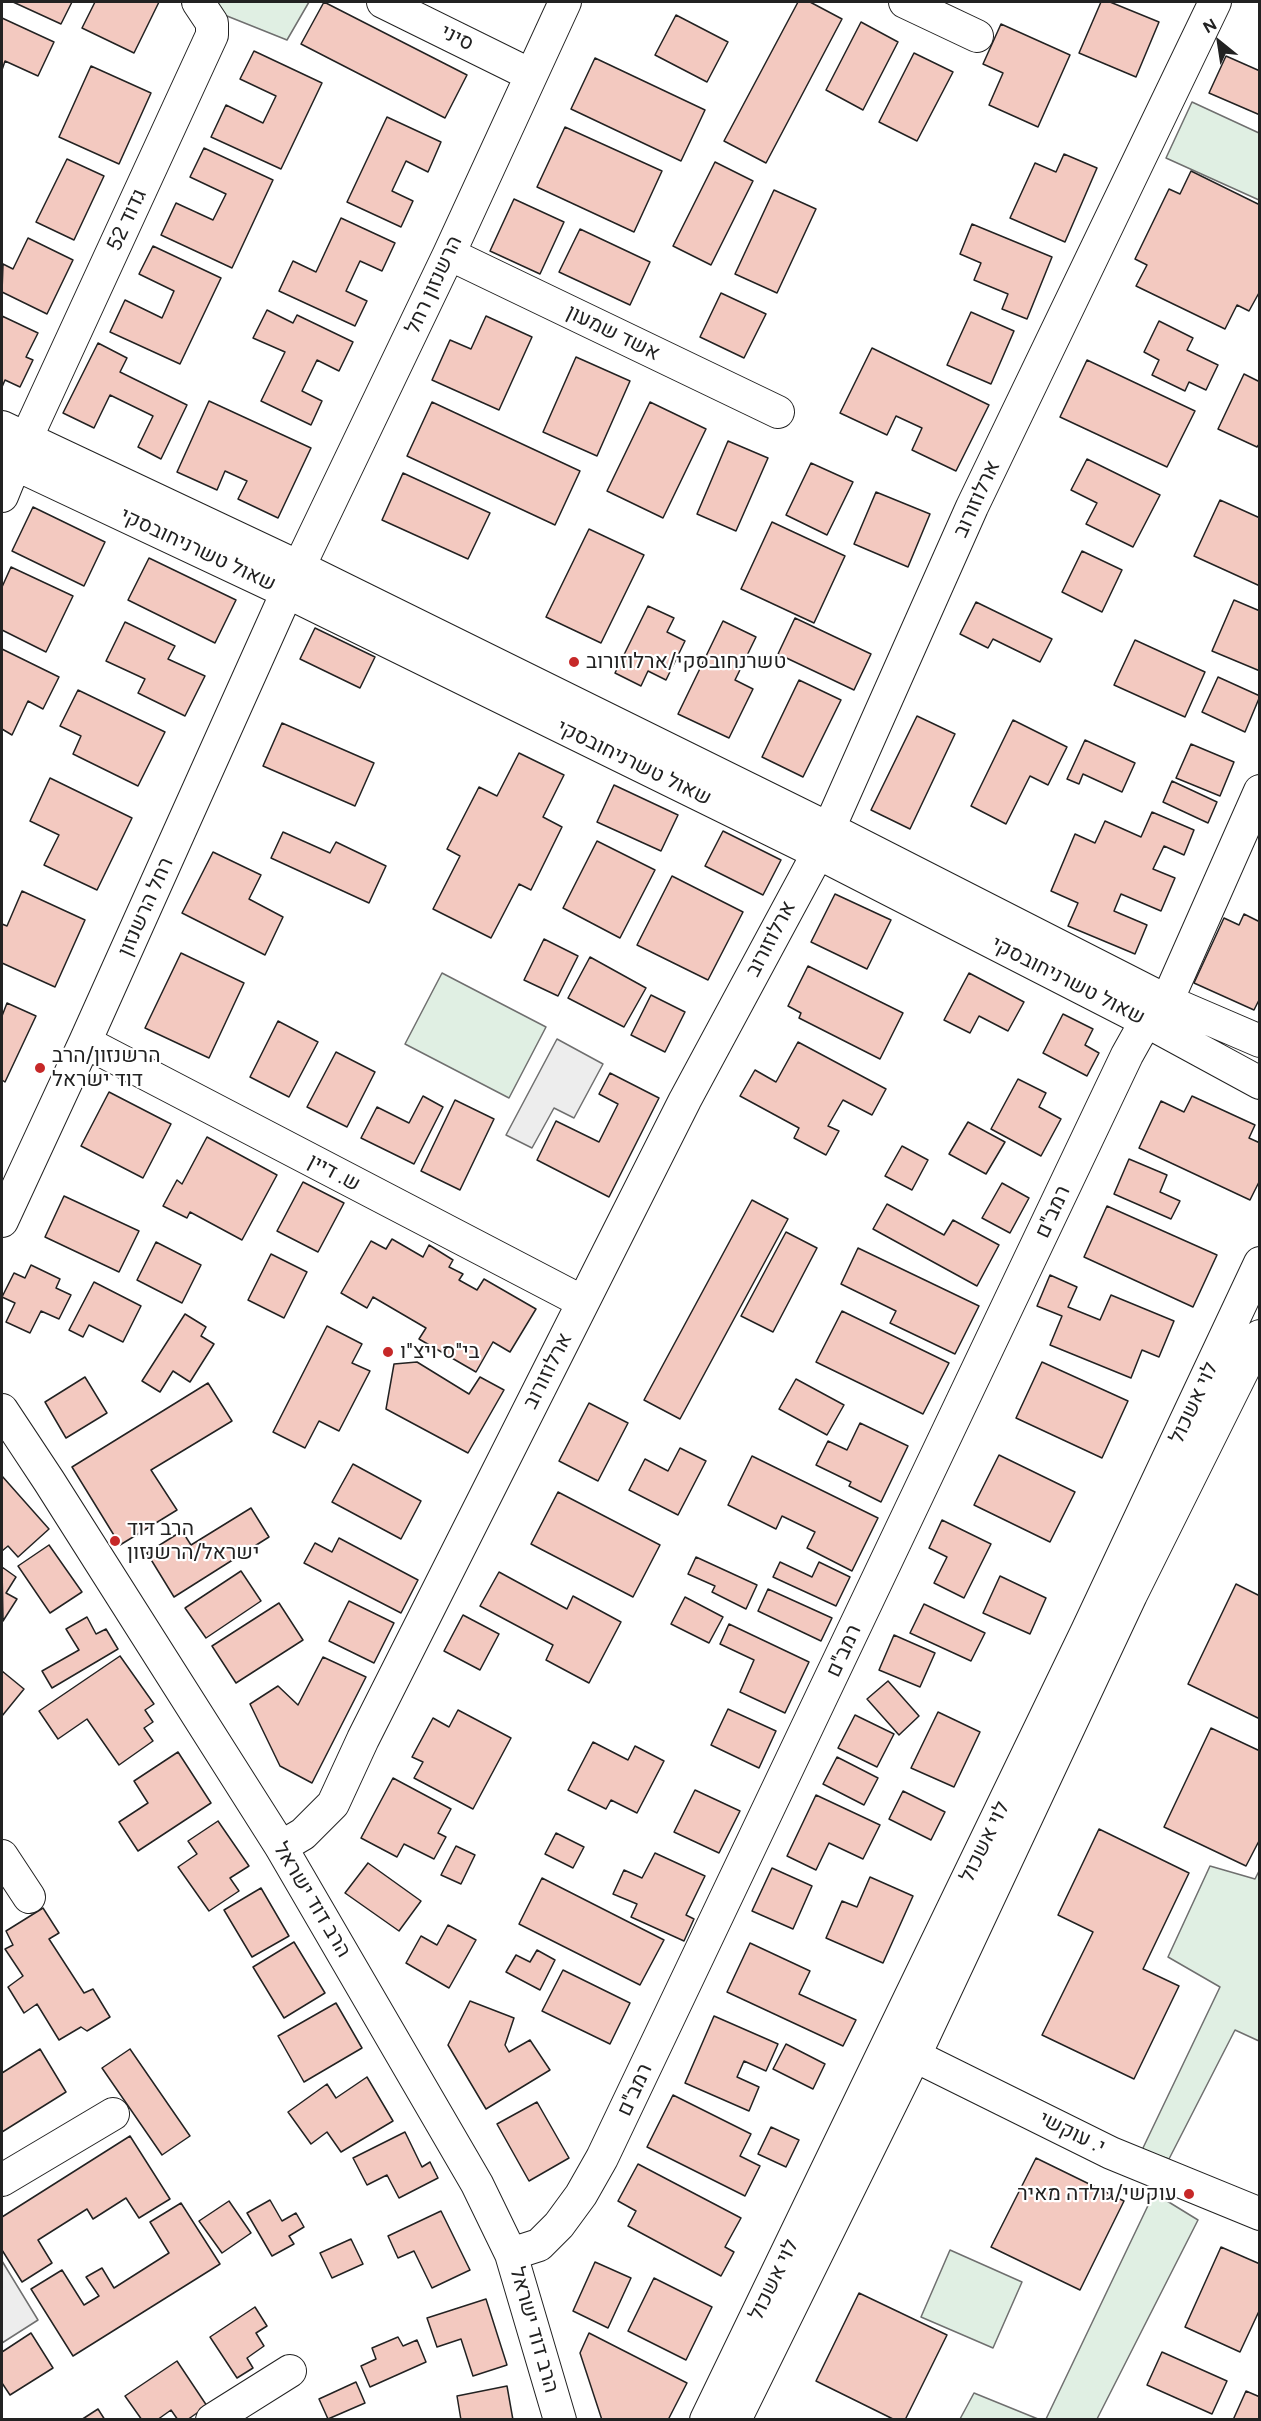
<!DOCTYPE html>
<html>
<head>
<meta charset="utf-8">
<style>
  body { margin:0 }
  #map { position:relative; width:1261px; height:2421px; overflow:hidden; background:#fff; font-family:Figtree,sans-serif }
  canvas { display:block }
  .frame { position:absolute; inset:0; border:3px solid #222; pointer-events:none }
  .north { position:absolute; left:1189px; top:12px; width:60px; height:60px; -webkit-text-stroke:4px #fff; paint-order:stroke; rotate:330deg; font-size:16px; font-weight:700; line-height:24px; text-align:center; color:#222 }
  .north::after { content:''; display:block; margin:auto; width:21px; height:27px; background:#222; clip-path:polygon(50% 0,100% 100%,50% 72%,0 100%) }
</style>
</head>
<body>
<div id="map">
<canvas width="1261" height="2421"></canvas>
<div class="frame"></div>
<div class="north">N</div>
</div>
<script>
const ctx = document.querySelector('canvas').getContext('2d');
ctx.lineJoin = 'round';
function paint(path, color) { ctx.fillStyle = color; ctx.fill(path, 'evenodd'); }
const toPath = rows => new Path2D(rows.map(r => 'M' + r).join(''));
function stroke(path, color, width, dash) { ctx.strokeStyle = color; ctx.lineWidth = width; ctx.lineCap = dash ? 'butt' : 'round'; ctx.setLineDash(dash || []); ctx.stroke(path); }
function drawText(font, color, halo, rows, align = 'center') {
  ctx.font = font + ' Figtree,Heebo,sans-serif'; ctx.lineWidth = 4.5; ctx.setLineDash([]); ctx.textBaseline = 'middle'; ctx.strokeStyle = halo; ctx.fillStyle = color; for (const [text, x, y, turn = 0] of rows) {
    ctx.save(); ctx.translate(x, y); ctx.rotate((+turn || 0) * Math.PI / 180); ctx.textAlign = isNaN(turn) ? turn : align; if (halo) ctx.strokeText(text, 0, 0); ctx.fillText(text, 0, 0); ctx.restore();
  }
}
const green = toPath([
  [210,2,309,2,287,40,222,14,210,2],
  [1192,102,1259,133,1259,200,1166,158,1192,102],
  [442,973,546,1027,509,1098,405,1044,442,973],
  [1210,1866,1255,1879,1259,1871,1259,2041,1235,2030,1169,2159,1142,2150,1220,1987,1168,1957,1210,1866],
  [1154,2193,1198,2220,1097,2419,1046,2419,1154,2193],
  [950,2250,1022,2282,993,2348,921,2317,950,2250],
  [974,2393,1038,2419,960,2419,974,2393]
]);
const parking = toPath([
  [557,1039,603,1064,574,1118,554,1108,532,1148,506,1135,557,1039],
  [2,2261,38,2320,2,2343,2,2261]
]);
const building = toPath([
  [13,2,72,2,61,24,13,2],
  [95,2,159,2,134,53,82,28,95,2],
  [324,2,467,75,445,118,301,44,324,2],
  [798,2,810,2,842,19,766,163,724,141,798,2],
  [1101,2,1110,2,1159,22,1136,77,1079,53,1101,2],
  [676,15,728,42,707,82,655,55,676,15],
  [2,18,54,42,38,76,5,61,2,70,2,18],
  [861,22,898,42,863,110,826,90,861,22],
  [1001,24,1070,55,1038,127,989,105,1003,73,983,64,1001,24],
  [254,51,322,83,281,169,211,137,226,105,263,123,276,96,240,79,254,51],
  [914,53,953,72,917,141,879,122,914,53],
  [1226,56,1260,71,1260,115,1209,93,1226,56],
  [595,58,705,110,681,161,571,109,595,58],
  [91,66,151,93,119,164,59,137,91,66],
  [387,117,441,142,428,172,406,161,392,191,413,201,401,227,347,202,387,117],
  [565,127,662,171,634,232,537,187,565,127],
  [204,148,273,180,232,268,161,235,176,203,213,220,226,194,190,177,204,148],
  [1064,154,1097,168,1065,242,1010,218,1035,163,1056,172,1064,154],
  [67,159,104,176,74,240,36,222,67,159],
  [715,162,753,181,711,265,673,246,715,162],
  [1191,171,1260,205,1260,291,1249,311,1237,305,1225,329,1136,286,1147,265,1135,259,1169,189,1180,194,1191,171],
  [774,190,816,209,777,293,735,274,774,190],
  [514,199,564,222,540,274,490,251,514,199],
  [341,218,395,243,382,271,360,261,346,291,367,301,355,326,279,291,293,261,316,272,341,218],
  [972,224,1052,257,1027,319,1002,309,1008,294,974,280,981,263,960,254,972,224],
  [580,229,650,262,630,305,559,272,580,229],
  [28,238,73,260,47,314,2,292,3,264,13,269,28,238],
  [153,246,221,278,180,364,110,332,125,300,162,318,174,291,139,274,153,246],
  [721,293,766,314,744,358,700,337,721,293],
  [267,310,293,323,297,315,353,342,339,371,317,360,302,391,322,401,311,425,261,401,285,352,253,338,267,310],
  [971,312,1014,331,991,384,947,365,971,312],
  [2,316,38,333,26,357,33,360,20,387,5,380,2,387,2,316],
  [486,316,532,337,499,410,432,380,450,340,471,349,486,316],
  [1159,321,1193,338,1187,350,1218,365,1206,390,1189,382,1185,391,1152,375,1159,360,1144,352,1159,321],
  [98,343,127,358,120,372,187,405,161,459,138,447,153,416,110,395,94,428,63,413,98,343],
  [872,348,989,405,956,471,912,450,922,428,896,416,887,435,840,413,872,348],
  [576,357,630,381,597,456,543,432,576,357],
  [1087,360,1195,411,1167,467,1060,417,1087,360],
  [1244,374,1260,382,1260,443,1257,447,1218,429,1244,374],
  [209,401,311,448,278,518,238,499,247,481,225,471,217,490,177,472,209,401],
  [432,402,580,471,555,525,407,456,432,402],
  [650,402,706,429,663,518,607,491,650,402],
  [728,441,768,458,736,531,697,514,728,441],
  [1087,459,1160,495,1133,547,1086,524,1097,503,1071,490,1087,459],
  [811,463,853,482,827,535,786,515,811,463],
  [403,473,490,513,468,559,382,520,403,473],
  [876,492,930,514,908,567,854,544,876,492],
  [1220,500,1260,518,1260,586,1194,556,1220,500],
  [33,507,105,542,84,586,12,551,33,507],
  [772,522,845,556,814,623,741,589,772,522],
  [589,529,644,555,601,643,546,617,589,529],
  [1082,551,1122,570,1102,612,1062,592,1082,551],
  [149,558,236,600,215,643,128,600,149,558],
  [11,567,73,596,46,652,2,630,2,587,11,567],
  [1234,600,1260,611,1260,671,1212,651,1234,600],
  [976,602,1052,639,1040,662,993,639,988,648,960,634,976,602],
  [648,606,674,618,667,632,685,641,666,680,648,671,641,686,615,673,648,606],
  [795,618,871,654,854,690,778,654,795,618],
  [723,621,756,637,735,680,753,689,729,738,678,714,723,621],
  [125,622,175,646,168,659,205,676,185,716,138,693,145,679,106,661,125,622],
  [315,628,375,657,360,688,300,659,315,628],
  [1135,640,1205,672,1185,717,1114,685,1135,640],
  [2,649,59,677,43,709,28,701,12,735,2,729,2,649],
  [1218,677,1260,696,1245,732,1202,712,1218,677],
  [799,680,841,700,803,777,762,757,799,680],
  [78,690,165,732,138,786,73,754,81,736,60,726,78,690],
  [917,716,955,734,910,829,871,810,917,716],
  [1013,720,1067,747,1048,785,1030,776,1006,824,971,806,1013,720],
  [282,723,374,763,355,806,263,766,282,723],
  [1085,740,1135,763,1122,792,1083,774,1079,784,1067,779,1085,740],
  [1191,744,1234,762,1220,796,1176,778,1191,744],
  [519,753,564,775,543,817,562,827,531,890,519,884,491,938,433,909,460,856,447,849,479,787,497,796,519,753],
  [50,778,132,818,97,890,44,865,59,835,30,821,50,778],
  [1172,781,1217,802,1208,823,1163,802,1172,781],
  [614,785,678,815,661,851,597,822,614,785],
  [1152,812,1194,830,1184,855,1164,846,1153,869,1175,878,1161,911,1121,894,1114,911,1147,925,1135,954,1068,926,1078,903,1051,891,1075,834,1095,843,1105,821,1141,837,1152,812],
  [723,831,781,860,763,895,705,866,723,831],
  [283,832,330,853,336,842,386,866,369,903,271,858,283,832],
  [597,841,655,870,620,938,563,908,597,841],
  [213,852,261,875,249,899,283,917,265,955,182,913,213,852],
  [672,876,743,912,708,980,637,945,672,876],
  [22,891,85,920,55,987,2,963,2,924,7,926,22,891],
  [835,894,891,920,867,969,811,942,835,894],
  [1244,914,1260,922,1260,998,1254,1010,1194,983,1224,918,1239,925,1244,914],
  [544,939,578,956,558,996,524,980,544,939],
  [181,953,244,983,209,1058,145,1028,181,953],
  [590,957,646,988,624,1027,568,998,590,957],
  [808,966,903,1013,880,1059,799,1018,801,1013,788,1006,808,966],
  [969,973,1024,1002,1008,1031,979,1016,970,1033,944,1020,969,973],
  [651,995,685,1012,665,1052,631,1035,651,995],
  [7,1003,36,1016,5,1082,2,1080,2,1016,7,1003],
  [1063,1014,1093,1029,1085,1045,1099,1053,1087,1076,1043,1053,1063,1014],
  [278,1021,318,1042,289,1097,250,1077,278,1021],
  [798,1042,886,1089,872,1115,843,1100,828,1126,839,1131,826,1155,794,1138,799,1128,740,1096,755,1070,776,1082,798,1042],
  [336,1052,375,1072,347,1127,307,1107,336,1052],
  [610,1073,659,1098,609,1197,537,1160,556,1121,599,1142,618,1104,599,1094,610,1073],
  [1018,1079,1046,1093,1039,1107,1061,1119,1041,1156,991,1129,1018,1079],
  [109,1092,171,1124,143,1178,81,1146,109,1092],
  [423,1096,443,1107,414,1164,361,1138,377,1107,409,1123,423,1096],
  [1192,1096,1255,1125,1249,1138,1260,1143,1260,1180,1250,1200,1139,1148,1161,1101,1184,1112,1192,1096],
  [455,1100,494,1119,460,1190,421,1171,455,1100],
  [968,1122,1005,1142,986,1174,949,1154,968,1122],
  [207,1137,277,1175,242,1240,190,1212,187,1218,163,1206,177,1180,182,1184,207,1137],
  [902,1146,928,1160,912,1190,885,1176,902,1146],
  [1129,1159,1167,1175,1160,1192,1180,1201,1171,1219,1114,1194,1129,1159],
  [303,1182,344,1203,318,1252,277,1231,303,1182],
  [1002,1183,1029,1198,1010,1233,982,1218,1002,1183],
  [64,1196,139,1231,119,1272,45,1237,64,1196],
  [752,1200,788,1219,680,1419,644,1400,752,1200],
  [887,1204,944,1235,953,1220,999,1245,977,1286,873,1229,887,1204],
  [1107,1206,1217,1255,1193,1307,1084,1257,1107,1206],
  [786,1232,817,1248,773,1332,741,1316,786,1232],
  [392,1239,423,1257,429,1245,453,1260,449,1267,463,1274,459,1280,477,1290,484,1279,536,1309,510,1352,493,1342,476,1372,419,1339,426,1328,373,1297,367,1308,341,1293,371,1241,386,1249,392,1239],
  [156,1242,201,1265,182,1303,137,1280,156,1242],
  [858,1248,979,1306,955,1354,890,1323,896,1311,841,1284,858,1248],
  [271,1254,307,1272,284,1318,248,1300,271,1254],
  [31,1265,60,1279,56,1288,71,1295,59,1319,41,1311,30,1333,6,1322,15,1303,2,1297,14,1273,25,1278,31,1265],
  [1050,1275,1077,1287,1068,1307,1100,1320,1111,1295,1174,1321,1159,1357,1142,1350,1131,1378,1050,1345,1062,1316,1037,1306,1050,1275],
  [94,1282,141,1306,123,1342,89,1325,83,1337,69,1330,94,1282],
  [842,1311,949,1363,923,1414,816,1362,842,1311],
  [185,1314,206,1327,201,1336,214,1344,190,1382,173,1371,160,1392,142,1381,185,1314],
  [327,1326,362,1344,352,1363,370,1371,339,1431,319,1421,305,1448,273,1432,327,1326],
  [417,1362,469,1394,480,1377,504,1390,468,1453,386,1409,394,1364,417,1362],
  [1042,1362,1128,1401,1102,1458,1016,1418,1042,1362],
  [85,1377,107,1413,66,1438,45,1402,85,1377],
  [796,1379,844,1405,827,1435,779,1409,796,1379],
  [208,1383,232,1421,151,1470,177,1510,120,1545,72,1467,208,1383],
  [589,1403,628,1423,598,1481,559,1461,589,1403],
  [860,1423,908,1446,881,1502,849,1486,851,1482,816,1465,828,1441,847,1450,860,1423],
  [680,1448,706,1461,678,1515,629,1490,645,1459,668,1471,680,1448],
  [999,1455,1075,1492,1050,1542,974,1505,999,1455],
  [752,1456,878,1518,852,1571,807,1548,815,1532,782,1516,776,1529,728,1505,752,1456],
  [353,1464,421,1501,401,1539,332,1502,353,1464],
  [2,1476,49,1529,18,1557,8,1546,2,1551,2,1476],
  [558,1492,660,1545,633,1597,531,1544,558,1492],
  [251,1508,269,1537,174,1597,147,1553,182,1531,191,1545,251,1508],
  [942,1520,991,1544,964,1598,934,1583,947,1557,929,1548,942,1520],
  [339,1538,418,1580,401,1613,304,1563,315,1543,332,1552,339,1538],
  [49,1545,82,1592,50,1613,18,1566,49,1545],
  [696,1557,757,1585,746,1609,712,1592,715,1586,688,1574,696,1557],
  [780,1562,812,1577,819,1562,850,1577,836,1606,773,1577,780,1562],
  [2,1567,16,1577,6,1593,17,1599,3,1621,2,1567],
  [241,1571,261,1601,206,1638,185,1608,241,1571],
  [499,1572,567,1609,573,1596,621,1622,589,1683,546,1660,553,1645,480,1606,499,1572],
  [1000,1576,1046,1598,1030,1634,983,1613,1000,1576],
  [1236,1584,1260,1596,1260,1719,1188,1684,1236,1584],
  [768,1589,832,1618,821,1641,758,1611,768,1589],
  [685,1597,723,1617,709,1643,671,1624,685,1597],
  [349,1601,394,1623,374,1663,329,1641,349,1601],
  [279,1603,303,1640,236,1683,212,1646,279,1603],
  [924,1604,985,1633,971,1661,910,1633,924,1604],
  [463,1615,499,1634,480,1670,444,1651,463,1615],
  [87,1617,96,1634,106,1629,118,1649,52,1688,42,1671,79,1650,66,1629,87,1617],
  [729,1624,809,1662,785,1713,740,1692,754,1660,720,1644,729,1624],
  [894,1635,935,1653,920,1687,879,1670,894,1635],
  [120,1656,154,1704,145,1710,153,1722,144,1728,153,1741,119,1765,87,1719,58,1739,39,1711,120,1656],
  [323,1657,366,1677,312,1783,280,1766,250,1704,278,1686,298,1705,323,1657],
  [2,1671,24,1689,2,1716,2,1671],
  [888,1681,919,1716,899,1735,867,1699,888,1681],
  [728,1709,776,1731,759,1768,711,1745,728,1709],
  [458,1710,511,1738,473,1809,414,1778,423,1762,412,1757,433,1718,449,1727,458,1710],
  [938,1712,980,1732,954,1787,911,1768,938,1712],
  [855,1715,894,1734,877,1767,838,1748,855,1715],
  [1211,1728,1260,1751,1260,1839,1246,1866,1164,1827,1211,1728],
  [593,1742,628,1760,635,1746,664,1761,637,1813,611,1800,606,1809,568,1790,593,1742],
  [178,1752,211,1803,138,1851,119,1822,148,1803,134,1781,178,1752],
  [837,1757,878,1778,864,1805,823,1784,837,1757],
  [393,1778,451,1809,438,1833,446,1837,434,1859,404,1844,397,1857,361,1838,393,1778],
  [695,1790,740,1811,719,1853,674,1832,695,1790],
  [903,1791,945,1812,931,1840,889,1819,903,1791],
  [816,1795,880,1825,863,1859,829,1843,816,1870,787,1856,816,1795],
  [218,1821,249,1866,230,1878,239,1891,209,1911,178,1867,197,1854,188,1841,218,1821],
  [1099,1829,1189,1873,1143,1969,1179,1986,1134,2079,1042,2035,1093,1932,1058,1915,1099,1829],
  [556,1833,584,1847,573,1868,545,1854,556,1833],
  [456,1846,475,1855,461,1884,441,1875,456,1846],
  [655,1853,705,1876,686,1915,694,1919,684,1941,631,1917,637,1904,613,1894,624,1870,642,1878,655,1853],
  [368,1863,421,1901,399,1931,345,1893,368,1863],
  [772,1868,812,1886,793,1929,752,1911,772,1868],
  [870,1877,913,1896,883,1963,826,1938,842,1901,857,1907,870,1877],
  [542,1878,664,1940,640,1985,519,1924,542,1878],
  [261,1888,289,1936,252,1957,224,1910,261,1888],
  [43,1908,59,1933,49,1939,84,1993,93,1989,110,2017,87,2031,81,2027,59,2040,37,2004,24,2013,8,1987,23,1976,5,1949,13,1945,6,1931,43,1908],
  [448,1925,476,1940,449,1988,406,1963,421,1936,437,1945,448,1925],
  [294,1942,325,1993,284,2018,253,1967,294,1942],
  [750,1943,810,1971,799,1994,856,2020,843,2046,727,1992,750,1943],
  [537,1950,555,1960,540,1990,506,1972,516,1955,530,1962,537,1950],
  [563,1970,630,2003,610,2044,542,2011,563,1970],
  [470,2001,514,2018,505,2045,509,2052,530,2040,550,2070,486,2109,448,2045,470,2001],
  [336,2003,362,2048,304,2082,278,2036,336,2003],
  [714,2016,778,2044,766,2071,744,2061,737,2077,759,2087,749,2111,685,2083,714,2016],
  [786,2044,825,2064,813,2089,773,2069,786,2044],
  [40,2049,66,2092,2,2132,2,2073,40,2049],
  [130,2049,190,2136,162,2155,102,2068,130,2049],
  [367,2077,393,2121,341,2152,327,2132,311,2144,288,2112,327,2084,336,2098,367,2077],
  [673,2095,751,2134,740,2156,760,2166,745,2196,647,2147,673,2095],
  [537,2102,569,2158,529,2181,497,2124,537,2102],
  [771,2127,799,2140,786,2167,758,2154,771,2127],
  [405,2132,422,2167,430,2162,438,2178,399,2198,387,2175,367,2185,353,2158,405,2132],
  [130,2136,170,2199,139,2218,126,2198,93,2219,87,2209,38,2240,52,2263,22,2282,2,2250,2,2217,130,2136],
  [1036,2158,1124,2201,1080,2290,991,2247,1036,2158],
  [638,2164,741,2218,725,2247,734,2252,721,2276,628,2226,636,2211,618,2201,638,2164],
  [270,2200,282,2221,296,2213,304,2227,289,2236,294,2244,272,2256,247,2213,270,2200],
  [229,2201,251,2233,222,2253,199,2221,229,2201],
  [181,2203,220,2264,73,2356,31,2289,62,2270,84,2305,99,2296,86,2277,102,2268,114,2288,169,2253,150,2222,181,2203],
  [441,2211,470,2270,432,2288,414,2251,398,2258,388,2236,441,2211],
  [351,2239,363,2264,332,2278,320,2253,351,2239],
  [1221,2247,1260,2264,1260,2309,1240,2352,1185,2327,1221,2247],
  [595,2262,631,2278,608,2328,573,2311,595,2262],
  [654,2278,712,2307,686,2360,628,2331,654,2278],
  [859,2293,947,2335,905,2420,895,2420,816,2381,859,2293],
  [486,2299,507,2365,473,2376,461,2339,437,2347,427,2318,486,2299],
  [255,2307,267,2326,256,2333,264,2346,247,2358,253,2368,237,2378,210,2337,255,2307],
  [31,2333,53,2368,10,2395,2,2383,2,2352,31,2333],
  [589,2333,687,2383,668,2420,602,2420,580,2353,589,2333],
  [398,2337,403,2346,417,2340,426,2362,370,2387,361,2366,376,2359,372,2348,398,2337],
  [1162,2352,1227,2381,1212,2414,1147,2385,1162,2352],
  [177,2361,207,2406,187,2420,178,2420,171,2410,157,2420,142,2420,125,2396,177,2361],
  [356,2382,365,2403,328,2419,319,2399,356,2382],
  [507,2386,513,2420,461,2420,457,2396,507,2386],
  [1246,2391,1260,2397,1260,2420,1233,2420,1246,2391],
  [98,2409,105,2420,81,2420,98,2409]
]);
const minor = toPath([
  [383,2,531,75],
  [905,2,977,36],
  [449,254,778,412],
  [2,427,299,567,828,828,1167,1001,1260,1041],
  [26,439,212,35,212,23,198,2],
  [2,458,287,592,818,853,1146,1021,1260,1083],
  [2,496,15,464],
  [1167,1001,1260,791],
  [85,1042,583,1302],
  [2,1221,85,1042,287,592,449,254,565,2],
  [2,1410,49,1481,281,1847,477,2184,511,2254,560,2420],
  [281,1847,303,1834,333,1804,363,1739,685,1100,818,853,972,507,1215,2],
  [2,1856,29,1897],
  [897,2047,1111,2153,1260,2214],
  [2,2180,113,2114],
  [511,2254,539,2245,559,2225,581,2195,602,2158,1127,1055,1146,1021],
  [212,2420,290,2371],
  [706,2420,1087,1631,1260,1263],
  [735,2420,915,2055,1131,1595,1260,1336]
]);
const markers = [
  [574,662,6,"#c62828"],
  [40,1068,6,"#c62828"],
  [388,1352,6,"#c62828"],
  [115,1541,6,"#c62828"],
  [1189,2194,6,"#c62828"]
];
const streetNames = [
  ["סיני",457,38,26],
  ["גדוד 52",127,220,-65],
  ["הרשנזון רחל",434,285,-65],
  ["אשד שמעון",613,333,26],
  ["ארלוזורוב",977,499,-65],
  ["שאול טשרניחובסקי",198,550,25],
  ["שאול טשרניחובסקי",634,763,26],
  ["רחל הרשנזון",146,907,-66],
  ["ארלוזורוב",771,939,-62],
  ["שאול טשרניחובסקי",1068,981,27],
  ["ש. דיין",334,1173,28],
  ["רמב\"ם",1053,1212,-65],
  ["ארלוזורוב",548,1371,-63],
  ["לוי אשכול",1194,1403,-65],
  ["רמב\"ם",844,1651,-65],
  ["לוי אשכול",985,1842,-64],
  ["הרב דוד ישראל",312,1900,59],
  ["רמב\"ם",635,2090,-65],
  ["י. עוקשי",1072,2133,26],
  ["לוי אשכול",774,2280,-64],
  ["הרב דוד ישראל",534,2330,74]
];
const poiNames = [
  ["טשרנחובסקי/ארלוזורוב",586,662],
  ["הרשנזון/הרב",52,1056],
  ["דוד ישראל",52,1080],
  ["בי\"ס ויצ\"ו",400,1352],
  ["הרב דוד",127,1529],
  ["ישראל/הרשנזון",127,1553],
  ["עוקשי/גולדה מאיר",1177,2194,"right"]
];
paint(green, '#e0efe3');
stroke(green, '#6f6f6f', 1.5);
paint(parking, '#ededed');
stroke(parking, '#6f6f6f', 1.5);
paint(building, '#f3c9c0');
stroke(building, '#222', 1.5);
stroke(minor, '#222', 34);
stroke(minor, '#fff', 32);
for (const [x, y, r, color] of markers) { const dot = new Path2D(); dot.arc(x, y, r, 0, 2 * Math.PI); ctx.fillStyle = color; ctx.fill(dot); stroke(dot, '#fff', 2); }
drawText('21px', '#222', '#fff', streetNames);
drawText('21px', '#222', '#fff', poiNames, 'left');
</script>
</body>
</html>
